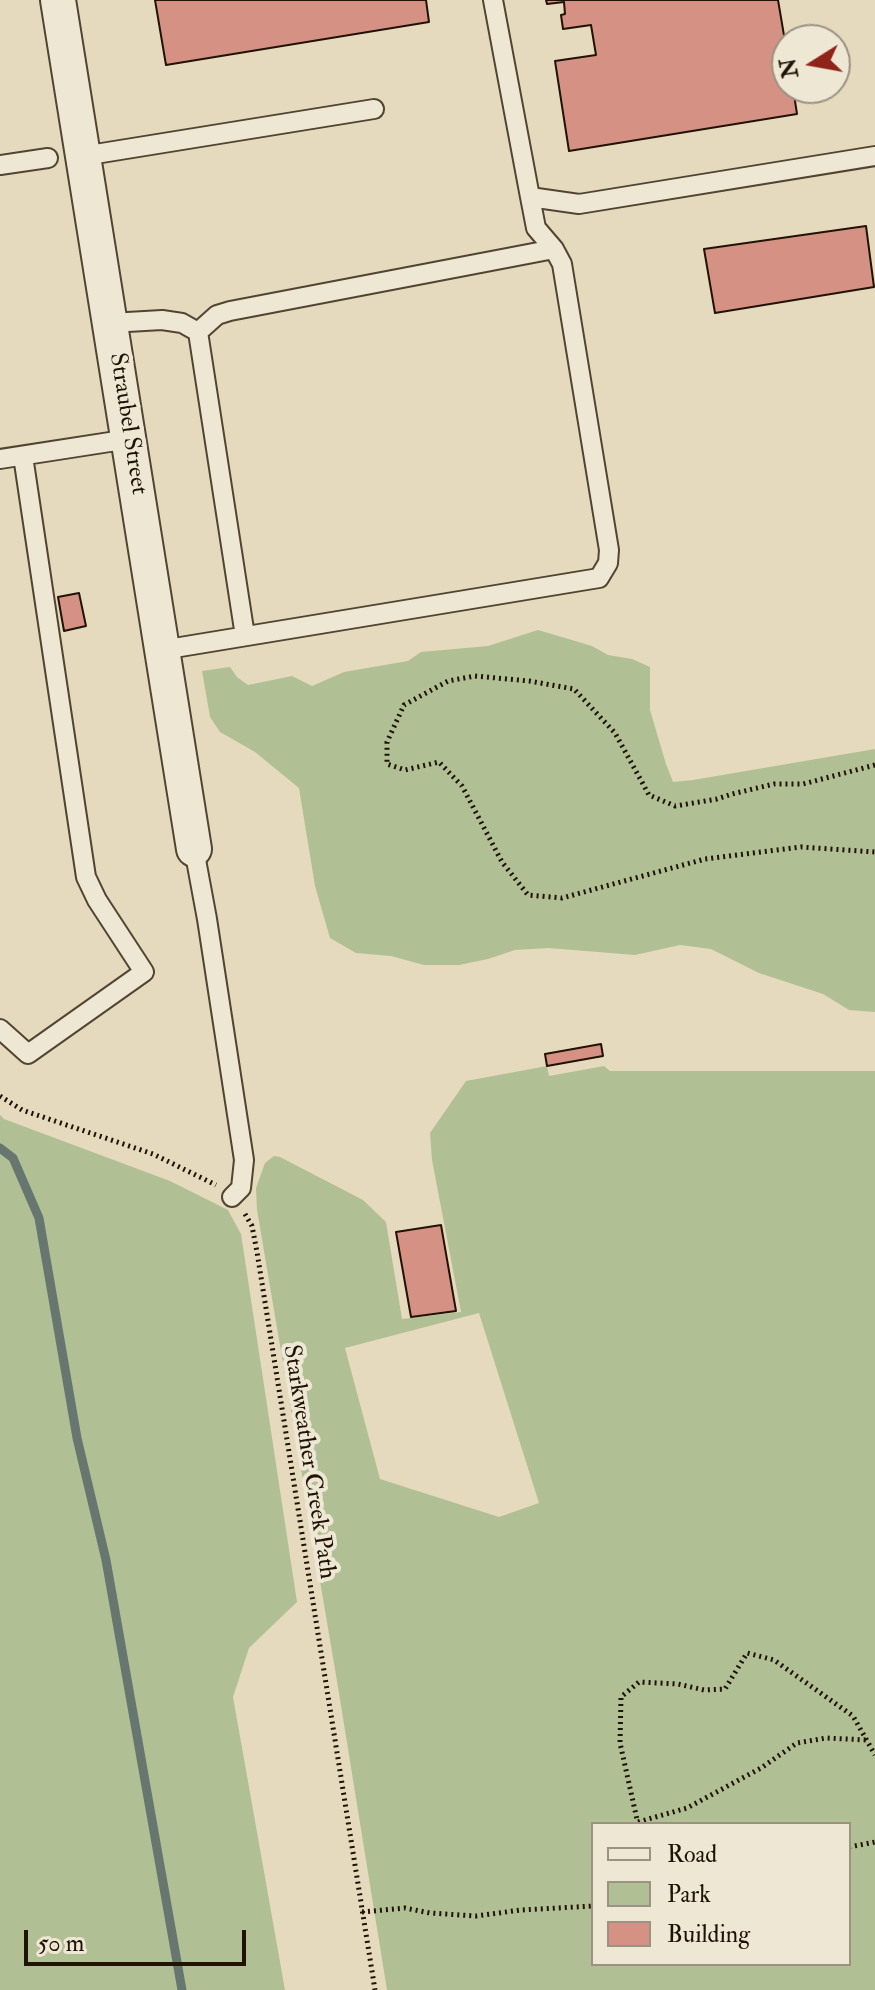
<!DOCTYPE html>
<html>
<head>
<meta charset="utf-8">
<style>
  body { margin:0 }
  #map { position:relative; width:875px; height:1990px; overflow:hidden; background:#e5dabd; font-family:"IM FELL Double Pica",serif }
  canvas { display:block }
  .legend { position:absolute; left:591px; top:1822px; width:260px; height:144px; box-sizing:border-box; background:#eee7d4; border:2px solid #9c9281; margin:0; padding:10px 14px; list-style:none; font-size:24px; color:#201304 }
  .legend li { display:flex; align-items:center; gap:16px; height:40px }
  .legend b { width:40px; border:2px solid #9c9281 }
  .north { position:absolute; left:771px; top:24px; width:80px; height:80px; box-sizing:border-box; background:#eee7d4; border:2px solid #9c9281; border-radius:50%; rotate:259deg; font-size:22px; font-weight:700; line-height:32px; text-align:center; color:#201304 }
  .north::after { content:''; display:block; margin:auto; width:28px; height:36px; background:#8f2418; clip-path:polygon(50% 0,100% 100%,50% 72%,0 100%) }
  .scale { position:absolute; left:24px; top:1930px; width:222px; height:36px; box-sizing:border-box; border:4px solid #201304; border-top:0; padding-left:10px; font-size:24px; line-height:28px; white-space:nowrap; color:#201304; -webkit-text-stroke:6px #eee7d4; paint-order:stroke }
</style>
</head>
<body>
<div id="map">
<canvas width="875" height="1990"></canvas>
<ul class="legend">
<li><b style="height:10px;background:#eee7d4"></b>Road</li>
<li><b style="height:22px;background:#b1c094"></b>Park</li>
<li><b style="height:22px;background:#d59184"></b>Building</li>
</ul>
<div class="north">N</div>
<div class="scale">50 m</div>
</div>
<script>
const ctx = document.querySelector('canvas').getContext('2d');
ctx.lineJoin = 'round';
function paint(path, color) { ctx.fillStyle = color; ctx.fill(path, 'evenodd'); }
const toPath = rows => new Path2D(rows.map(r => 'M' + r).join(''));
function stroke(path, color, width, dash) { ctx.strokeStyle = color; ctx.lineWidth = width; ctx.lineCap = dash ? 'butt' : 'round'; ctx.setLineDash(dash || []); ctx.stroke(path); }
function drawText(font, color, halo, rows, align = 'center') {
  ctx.font = font + ' "IM FELL Double Pica",serif'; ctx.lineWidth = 8; ctx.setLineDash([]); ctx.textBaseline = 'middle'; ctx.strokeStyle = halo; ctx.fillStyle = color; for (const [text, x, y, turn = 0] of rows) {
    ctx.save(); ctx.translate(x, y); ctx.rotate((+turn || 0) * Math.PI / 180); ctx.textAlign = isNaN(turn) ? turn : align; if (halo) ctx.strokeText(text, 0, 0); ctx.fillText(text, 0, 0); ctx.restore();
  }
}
const green = toPath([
  [538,630,592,646,608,655,632,659,650,667,650,710,666,764,673,782,693,780,875,749,875,1012,849,1010,823,994,759,973,711,949,680,945,635,955,548,948,515,950,488,959,459,965,424,965,391,956,356,953,330,938,315,886,299,788,255,752,220,732,210,717,202,671,230,667,237,677,248,685,292,676,312,686,344,672,408,661,421,652,488,646],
  [547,1066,549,1076,604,1066,610,1071,875,1071,875,1990,387,1990,338,1687,257,1210,256,1188,265,1163,274,1156,280,1157,363,1200,386,1222,402,1319,461,1312,432,1160,430,1133,466,1081],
  [479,1313,539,1503,499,1517,380,1479,345,1348],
  [593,1824,849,1824,849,1964,593,1964],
  [0,1115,4,1119,170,1181,228,1210,241,1234,297,1602,249,1648,233,1697,285,1990,0,1990]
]);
const stream = toPath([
  [0,1148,13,1158,39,1218,77,1438,106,1560,182,1990]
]);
const building = toPath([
  [155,0,426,0,429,22,166,65,155,0],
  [546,0,778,0,787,53,787,88,793,88,797,114,569,151,555,61,596,55,591,25,563,29,561,15,565,14,564,2,547,4,546,0],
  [866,226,874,287,715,313,704,249,866,226],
  [79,593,86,626,64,631,58,597,79,593],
  [601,1044,603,1056,547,1066,545,1054,601,1044],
  [441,1225,456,1311,411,1317,396,1232,441,1225]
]);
const path = toPath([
  [875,765,803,784,774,784,732,794,717,799,675,806,649,795,615,733,574,689,529,681,475,676,448,681,404,705,387,742,387,764,405,770,439,762,462,786,502,862,528,895,562,898,705,859,801,847,875,852],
  [0,1096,22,1110,153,1154,216,1185],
  [245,1214,252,1226,257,1252,375,1990],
  [638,1822,687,1808,761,1768,797,1743,826,1738,867,1740],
  [638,1824,620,1743,621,1697,639,1682,678,1684,704,1690,725,1689,747,1653,774,1660,853,1716,875,1755],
  [849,1847,875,1842],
  [362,1912,405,1908,430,1913,476,1916,521,1910,593,1906]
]);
const service = toPath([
  [493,0,530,197,579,204,875,156],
  [83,156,374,109],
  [0,165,48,158],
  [110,323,162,320,182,323,198,332,245,636],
  [198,332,217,315,230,311,554,249],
  [0,459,129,439],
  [162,650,599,578,608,563,609,550,562,264,554,249,536,228,530,197],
  [194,849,207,919,244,1160,241,1188,232,1197],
  [0,1029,28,1054,144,972,97,900,86,877,23,456]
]);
const minor = toPath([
  [58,0,194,849]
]);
const streetNames = [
  ["Straubel Street",127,424,81],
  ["Starkweather Creek Path",308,1462,81]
];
paint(green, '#b1c094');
stroke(stream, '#677770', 9);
paint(building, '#d59184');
stroke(building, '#201304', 2);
stroke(service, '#514532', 22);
stroke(minor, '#514532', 38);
stroke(path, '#201304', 5, [2, 4]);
stroke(service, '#eee7d4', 18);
stroke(minor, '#eee7d4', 34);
drawText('24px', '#201304', '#eee7d4', streetNames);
</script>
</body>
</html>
